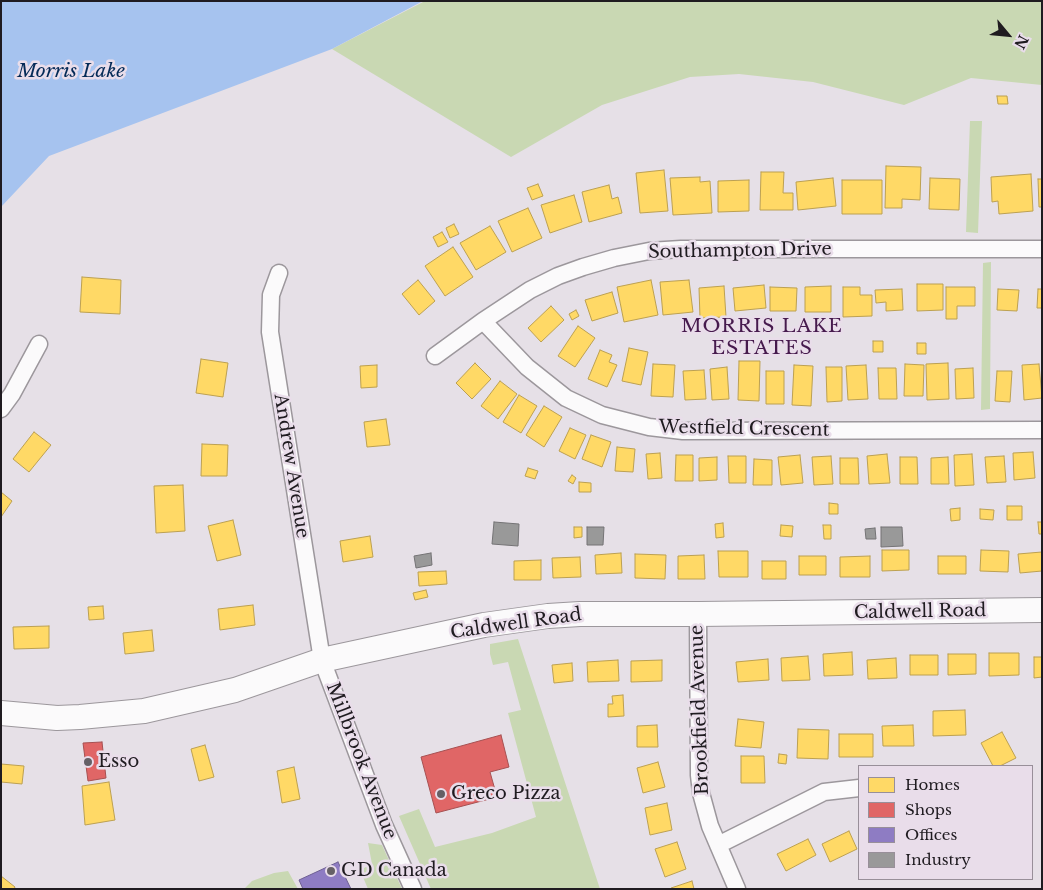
<!DOCTYPE html>
<html>
<head>
<meta charset="utf-8">
<style>
  body { margin:0 }
  #map { position:relative; width:1043px; height:890px; overflow:hidden; background:#e6e0e7; font-family:"Libre Baskerville",serif }
  canvas { display:block }
  .frame { position:absolute; inset:0; border:2px solid #1f1b20; pointer-events:none }
  .legend { position:absolute; left:858px; top:765px; width:175px; height:115px; box-sizing:border-box; background:#e9ddea; border:1px solid #988f99; margin:0; padding:6px 9px; list-style:none; font-size:15px; color:#1f1b20 }
  .legend li { display:flex; align-items:center; gap:10px; height:25px }
  .legend b { width:25px; border:1px solid #988f99 }
  .north { position:absolute; left:983px; top:10px; width:50px; height:50px; -webkit-text-stroke:4px #e9ddea; paint-order:stroke; rotate:118deg; font-size:14px; font-weight:700; line-height:20px; text-align:center; color:#1f1b20 }
  .north::after { content:''; display:block; margin:auto; width:18px; height:22px; background:#1f1b20; clip-path:polygon(50% 0,100% 100%,50% 72%,0 100%) }
</style>
</head>
<body>
<div id="map">
<canvas width="1043" height="890"></canvas>
<div class="frame"></div>
<ul class="legend">
<li><b style="height:14px;background:#ffd966"></b>Homes</li>
<li><b style="height:14px;background:#e06666"></b>Shops</li>
<li><b style="height:14px;background:#8e7cc3"></b>Offices</li>
<li><b style="height:14px;background:#999"></b>Industry</li>
</ul>
<div class="north">N</div>
</div>
<script>
const ctx = document.querySelector('canvas').getContext('2d');
ctx.lineJoin = 'round';
function paint(path, color) { ctx.fillStyle = color; ctx.fill(path, 'evenodd'); }
const toPath = rows => new Path2D(rows.map(r => 'M' + r).join(''));
function stroke(path, color, width, dash) { ctx.strokeStyle = color; ctx.lineWidth = width; ctx.lineCap = dash ? 'butt' : 'round'; ctx.setLineDash(dash || []); ctx.stroke(path); }
function drawText(font, color, halo, rows, align = 'center') {
  ctx.font = font + ' "Libre Baskerville",serif'; ctx.lineWidth = 5; ctx.setLineDash([]); ctx.textBaseline = 'middle'; ctx.strokeStyle = halo; ctx.fillStyle = color; for (const [text, x, y, turn = 0] of rows) {
    ctx.save(); ctx.translate(x, y); ctx.rotate((+turn || 0) * Math.PI / 180); ctx.textAlign = isNaN(turn) ? turn : align; if (halo) ctx.strokeText(text, 0, 0); ctx.fillText(text, 0, 0); ctx.restore();
  }
}
const green = toPath([
  [425,1,1042,1,1042,85,971,78,904,105,813,82,739,74,690,77,602,105,511,157,332,49],
  [970,121,982,121,978,233,966,232],
  [991,262,990,409,981,410,983,263],
  [518,639,600,889,431,889,399,816,419,809,435,847,492,833,536,817,508,713,521,710,508,662,493,665,490,654,490,644],
  [368,843,382,845,402,889,368,889,360,870,372,864],
  [288,871,298,889,245,888,252,881,274,873]
]);
const water = toPath([
  [1,1,423,1,332,49,49,156,1,207]
]);
const homes = toPath([
  [997,96,1007,96,1008,104,998,104,997,96],
  [886,166,921,167,920,200,902,199,902,208,885,208,886,166],
  [664,170,668,211,640,213,636,173,664,170],
  [761,172,784,172,783,193,793,193,793,210,760,210,761,172],
  [1031,174,1033,211,999,214,998,201,992,202,991,177,1031,174],
  [700,177,700,182,710,181,712,213,673,215,670,178,700,177],
  [833,178,836,206,798,210,796,182,833,178],
  [930,178,960,179,959,210,929,209,930,178],
  [1038,179,1042,179,1042,207,1039,207,1038,179],
  [749,180,749,211,718,212,718,181,749,180],
  [842,180,882,180,882,214,842,214,842,180],
  [538,184,543,196,532,200,527,188,538,184],
  [609,185,612,199,618,197,622,213,589,222,582,192,609,185],
  [574,195,582,222,550,233,541,205,574,195],
  [528,208,542,238,512,252,498,221,528,208],
  [454,224,459,234,450,238,446,228,454,224],
  [490,226,506,252,476,270,460,243,490,226],
  [442,232,448,242,438,247,433,237,442,232],
  [453,247,473,277,445,296,425,266,453,247],
  [82,277,121,280,120,314,80,312,82,277],
  [418,280,435,301,419,315,402,294,418,280],
  [651,280,658,315,624,322,617,287,651,280],
  [689,280,693,312,663,315,660,282,689,280],
  [917,284,943,284,943,310,917,311,917,284],
  [764,285,766,308,735,311,733,288,764,285],
  [724,286,726,317,700,318,699,288,724,286],
  [831,286,831,312,805,312,805,287,831,286],
  [770,287,797,288,796,311,770,311,770,287],
  [843,287,860,287,860,295,872,295,872,316,843,317,843,287],
  [946,287,975,287,975,306,957,306,957,319,946,319,946,287],
  [902,289,903,310,886,311,886,302,876,303,875,290,902,289],
  [998,289,1019,290,1017,311,997,310,998,289],
  [1038,289,1042,289,1042,308,1037,308,1038,289],
  [612,292,618,313,592,321,585,300,612,292],
  [551,306,564,320,541,342,528,328,551,306],
  [576,310,579,316,572,320,569,314,576,310],
  [578,326,595,338,575,367,558,356,578,326],
  [873,341,883,341,883,352,873,352,873,341],
  [917,343,926,343,926,354,917,354,917,343],
  [629,348,648,352,641,385,622,381,629,348],
  [600,350,612,355,609,362,617,365,607,387,588,379,600,350],
  [201,359,228,363,223,397,196,393,201,359],
  [739,361,760,361,759,401,738,400,739,361],
  [475,363,491,379,472,399,456,383,475,363],
  [948,363,949,399,927,400,926,364,948,363],
  [653,364,675,365,673,397,651,396,653,364],
  [905,364,924,365,923,396,904,396,905,364],
  [1039,364,1042,398,1024,400,1022,365,1039,364],
  [377,365,377,387,361,388,360,366,377,365],
  [794,365,813,366,811,406,792,405,794,365],
  [866,365,868,399,848,400,846,366,866,365],
  [727,367,729,399,712,400,710,369,727,367],
  [826,367,842,367,842,401,827,402,826,367],
  [878,368,896,368,897,399,879,399,878,368],
  [973,368,974,398,956,399,955,369,973,368],
  [704,370,706,399,685,400,683,371,704,370],
  [766,371,784,371,784,404,766,404,766,371],
  [997,371,1012,371,1010,402,995,401,997,371],
  [500,381,517,394,498,419,481,406,500,381],
  [519,395,537,406,521,433,503,422,519,395],
  [544,406,562,417,544,447,526,435,544,406],
  [386,419,390,445,367,447,364,422,386,419],
  [570,428,586,435,575,459,559,451,570,428],
  [34,432,51,445,29,472,13,459,34,432],
  [591,435,611,442,602,467,582,459,591,435],
  [202,444,228,445,227,476,201,476,202,444],
  [617,447,635,449,633,472,615,471,617,447],
  [1033,452,1035,478,1014,480,1013,453,1033,452],
  [660,453,662,478,648,479,646,454,660,453],
  [887,454,890,483,869,484,867,456,887,454],
  [972,454,974,485,955,486,954,455,972,454],
  [676,455,693,455,693,481,675,481,676,455],
  [800,455,803,483,781,485,778,457,800,455],
  [728,456,746,456,746,483,729,483,728,456],
  [831,456,833,484,814,485,812,457,831,456],
  [1004,456,1006,482,987,483,985,457,1004,456],
  [717,457,717,480,699,481,699,458,717,457],
  [900,457,917,457,918,484,900,484,900,457],
  [948,457,949,484,931,484,931,458,948,457],
  [840,458,858,458,859,484,840,484,840,458],
  [754,459,772,460,772,485,753,485,754,459],
  [528,468,538,471,535,479,525,476,528,468],
  [572,475,576,478,573,484,568,481,572,475],
  [579,482,591,483,591,492,579,492,579,482],
  [183,485,185,531,156,533,154,486,183,485],
  [1,492,12,501,1,517,1,492],
  [829,503,838,504,838,514,829,514,829,503],
  [1007,506,1022,506,1022,520,1007,520,1007,506],
  [960,508,960,520,951,521,950,509,960,508],
  [980,509,994,510,993,520,980,519,980,509],
  [233,520,241,555,217,561,208,526,233,520],
  [1038,522,1042,522,1042,534,1039,534,1038,522],
  [723,523,724,537,716,538,715,524,723,523],
  [781,525,793,526,792,537,780,536,781,525],
  [823,525,831,525,831,539,824,539,823,525],
  [574,527,582,527,582,537,574,538,574,527],
  [370,536,373,557,343,562,340,541,370,536],
  [882,550,909,550,909,570,882,571,882,550],
  [981,550,1009,551,1008,572,980,571,981,550],
  [718,551,748,551,748,577,719,577,718,551],
  [1042,552,1042,571,1020,573,1018,554,1042,552],
  [621,553,622,573,596,574,595,555,621,553],
  [635,554,666,555,665,579,635,578,635,554],
  [704,555,705,579,678,579,678,556,704,555],
  [799,556,826,556,826,575,799,575,799,556],
  [870,556,870,577,840,577,840,557,870,556],
  [938,556,966,556,966,574,938,574,938,556],
  [580,557,581,577,553,578,552,558,580,557],
  [541,560,541,580,514,580,514,561,541,560],
  [762,561,786,561,786,579,762,579,762,561],
  [446,571,447,584,419,586,418,572,446,571],
  [426,590,428,597,415,600,413,593,426,590],
  [253,605,255,625,220,630,218,609,253,605],
  [103,606,104,619,89,620,88,607,103,606],
  [49,626,49,648,14,649,13,627,49,626],
  [152,630,154,651,125,654,123,633,152,630],
  [852,652,853,675,824,676,823,654,852,652],
  [989,653,1019,653,1019,675,989,676,989,653],
  [948,654,976,654,976,674,948,675,948,654],
  [910,655,938,655,938,675,910,675,910,655],
  [808,656,810,680,782,681,781,658,808,656],
  [1034,657,1042,657,1042,677,1034,678,1034,657],
  [896,658,897,678,868,679,867,660,896,658],
  [768,659,769,680,738,682,736,662,768,659],
  [618,660,619,681,588,682,587,662,618,660],
  [662,660,662,681,631,682,631,661,662,660],
  [572,663,573,681,554,683,552,665,572,663],
  [623,695,624,716,608,717,608,704,613,704,612,696,623,695],
  [965,710,966,735,933,736,933,711,965,710],
  [738,719,764,722,761,748,735,746,738,719],
  [657,725,658,747,637,747,637,726,657,725],
  [913,725,914,746,883,746,882,726,913,725],
  [798,729,829,730,828,759,797,758,798,729],
  [1002,732,1016,758,1000,766,993,766,981,743,1002,732],
  [839,734,873,734,873,757,839,757,839,734],
  [205,745,214,777,199,781,191,749,205,745],
  [779,754,787,755,786,764,778,763,779,754],
  [741,756,764,756,765,783,741,783,741,756],
  [658,762,665,787,643,793,637,768,658,762],
  [1,764,24,766,22,784,1,782,1,764],
  [294,767,300,799,282,803,277,771,294,767],
  [109,782,115,820,85,825,82,786,109,782],
  [667,803,672,830,650,835,645,808,667,803],
  [849,831,857,849,830,862,822,844,849,831],
  [808,839,816,855,786,871,777,854,808,839],
  [677,842,686,869,665,877,655,849,677,842],
  [1,876,15,887,14,889,1,889,1,876],
  [692,881,694,889,671,889,671,888,692,881]
]);
const shops = toPath([
  [501,735,509,767,490,772,497,797,436,813,421,757,501,735],
  [102,742,106,778,88,781,83,743,102,742]
]);
const offices = toPath([
  [338,862,351,889,303,889,299,880,338,862]
]);
const industry = toPath([
  [494,522,519,524,518,546,492,544,494,522],
  [587,527,604,527,603,545,587,545,587,527],
  [881,527,902,527,903,546,881,547,881,527],
  [875,528,876,539,866,539,865,529,875,528],
  [431,553,432,565,416,568,414,556,431,553]
]);
const street = toPath([
  [279,273,271,295,270,332,322,660,384,825,413,889],
  [483,321,527,367,566,398,602,415,649,427,683,431,1042,430],
  [435,356,483,321,530,290,558,276,583,267,614,258,649,251,681,249,1042,249],
  [1,409,12,394,39,344],
  [698,614,699,775,701,793,710,826,737,889],
  [718,845,824,792,859,788]
]);
const secondary = toPath([
  [1,713,57,718,80,717,144,711,235,690,322,660,484,625,548,616,580,614,698,614,1042,610]
]);
const markers = [
  [88,762,5,"#656066"],
  [441,794,5,"#656066"],
  [331,871,5,"#656066"]
];
const streetNames = [
  ["Southampton Drive",740,251,-1],
  ["Westfield Crescent",744,429,1],
  ["Andrew Avenue",291,466,81],
  ["Caldwell Road",920,612,-1],
  ["Caldwell Road",516,624,-8],
  ["Brookfield Avenue",700,710,-92],
  ["Millbrook Avenue",361,761,69]
];
const poiNames = [
  ["Esso",98,762],
  ["Greco Pizza",451,794],
  ["GD Canada",341,871]
];
const waterNames = [
  ["Morris Lake",71,72]
];
const neighbourhoodNames = [
  ["MORRIS LAKE",762,327],
  ["ESTATES",762,349]
];
paint(green, '#c9d8b3');
paint(water, '#a6c3ef');
paint(homes, '#ffd966');
stroke(homes, '#bca051', 1);
paint(shops, '#e06666');
stroke(shops, '#a65051', 1);
paint(offices, '#8e7cc3');
stroke(offices, '#6d5f92', 1);
paint(industry, '#999');
stroke(industry, '#747375', 1);
stroke(street, '#9c979c', 19);
stroke(secondary, '#9c979c', 26);
stroke(street, '#fbfafb', 16);
stroke(secondary, '#fbfafb', 24);
for (const [x, y, r, color] of markers) { const dot = new Path2D(); dot.arc(x, y, r, 0, 2 * Math.PI); ctx.fillStyle = color; ctx.fill(dot); stroke(dot, '#e9ddea', 2); }
drawText('18px', '#1f1b20', '#e9ddea', streetNames);
drawText('18px', '#1f1b20', '#e9ddea', poiNames, 'left');
drawText('italic 19px', '#042a57', '#e9ddea', waterNames);
ctx.letterSpacing = '1px';
drawText('19px', '#461a4d', '#e9ddea', neighbourhoodNames);
ctx.letterSpacing = '0px';
</script>
</body>
</html>
